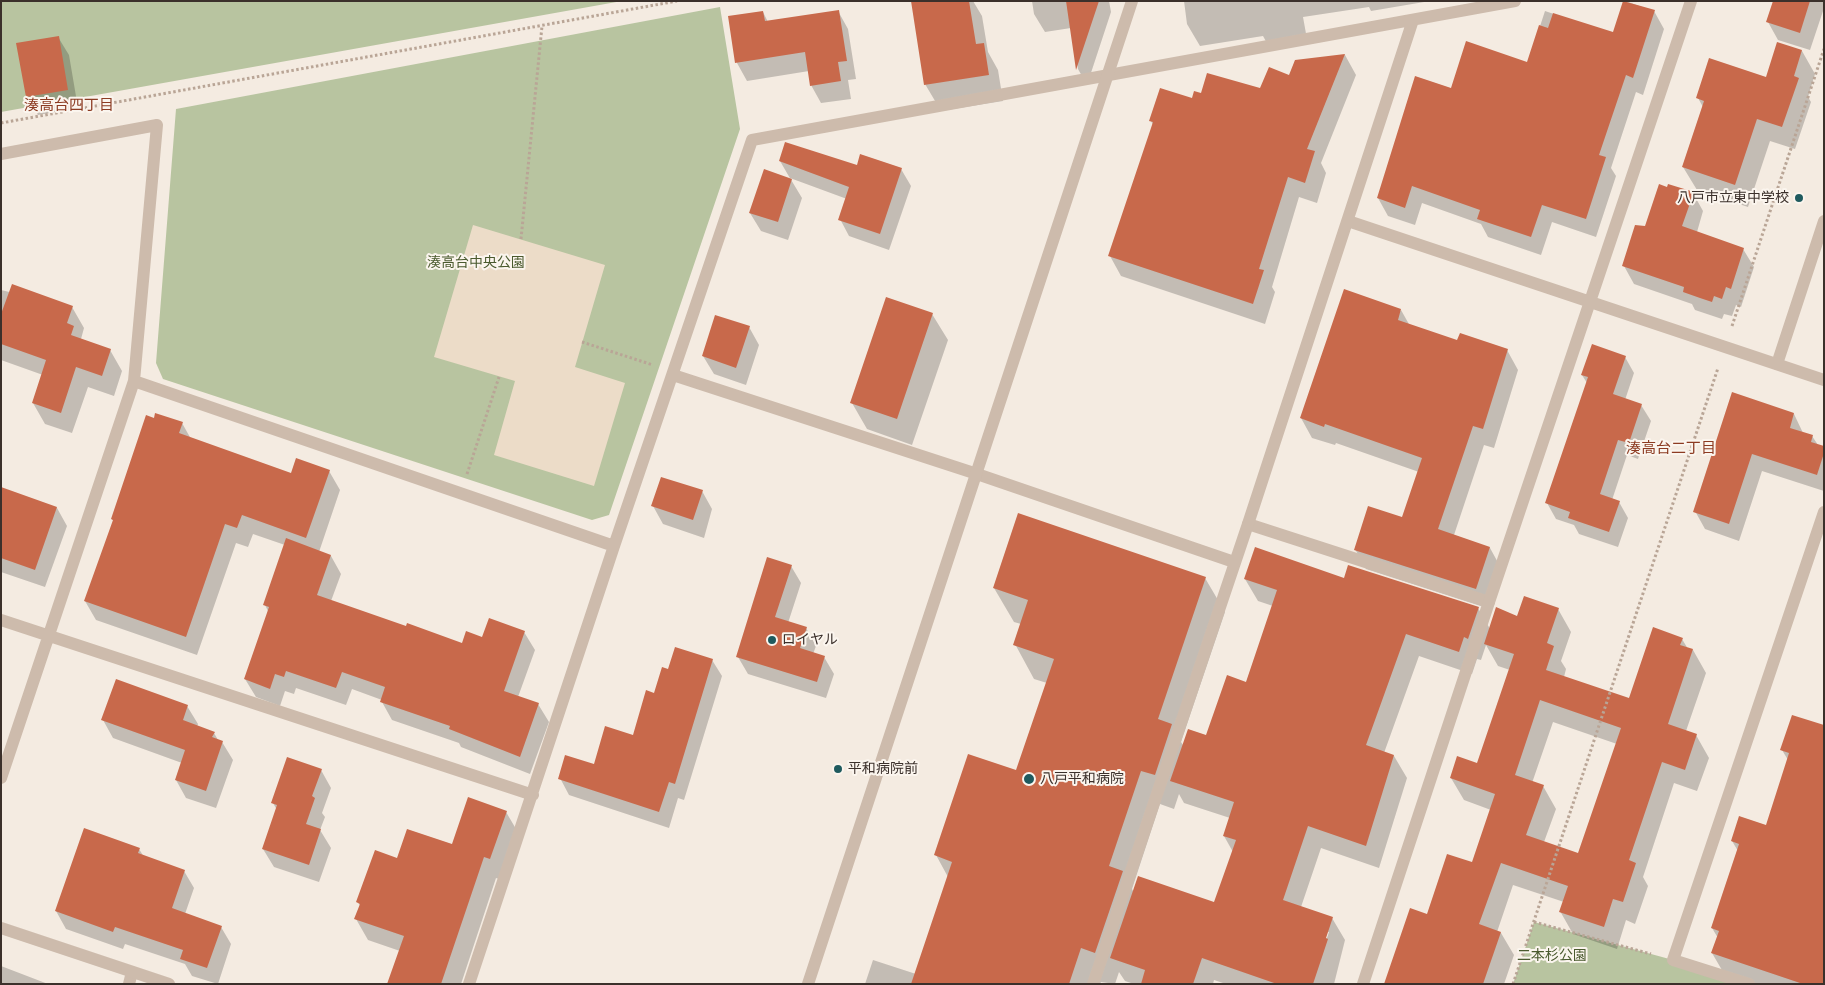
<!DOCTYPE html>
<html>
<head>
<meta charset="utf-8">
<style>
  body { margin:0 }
  #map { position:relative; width:1825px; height:985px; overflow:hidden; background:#f4ebe1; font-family:Signika,sans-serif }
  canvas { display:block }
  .frame { position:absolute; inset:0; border:2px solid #3b302b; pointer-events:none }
</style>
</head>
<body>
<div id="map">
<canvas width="1825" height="985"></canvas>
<div class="frame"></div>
</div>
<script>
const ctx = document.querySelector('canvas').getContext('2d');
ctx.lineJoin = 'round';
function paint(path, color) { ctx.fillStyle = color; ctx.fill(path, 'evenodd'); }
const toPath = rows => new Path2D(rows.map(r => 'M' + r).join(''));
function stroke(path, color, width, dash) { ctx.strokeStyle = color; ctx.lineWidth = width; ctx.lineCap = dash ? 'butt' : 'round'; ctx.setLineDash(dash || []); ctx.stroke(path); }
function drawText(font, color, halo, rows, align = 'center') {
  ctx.font = font + ' Signika,"Noto Sans JP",sans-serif'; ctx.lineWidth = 4; ctx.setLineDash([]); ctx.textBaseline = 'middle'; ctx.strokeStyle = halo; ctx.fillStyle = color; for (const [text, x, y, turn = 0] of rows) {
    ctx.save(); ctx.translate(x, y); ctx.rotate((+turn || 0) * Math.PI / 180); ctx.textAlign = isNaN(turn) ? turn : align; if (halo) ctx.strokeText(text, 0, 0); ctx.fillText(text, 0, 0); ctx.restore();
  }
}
const green = toPath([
  [1,1,622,1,1,112],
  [720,7,740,129,609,515,592,520,163,379,156,363,176,109],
  [1534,922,1673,960,1749,984,1513,984]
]);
const plaza = toPath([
  [473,225,605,265,575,367,625,383,594,486,494,455,515,381,434,357]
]);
const shadow = toPath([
  [912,1,973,1,982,16,988,52,998,70,1003,101,941,111,925,84],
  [1032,1,1109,1,1111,12,1087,85,1078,69,1071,28,1045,32,1034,14],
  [1184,1,1430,1,1371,11,1369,7,1303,17,1307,39,1268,45,1263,36,1200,46,1187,24],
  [1625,1,1654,11,1664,29,1643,95,1636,92,1611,168,1616,176,1596,237,1552,222,1541,255,1488,237,1481,224,1422,203,1415,225,1388,216,1378,198,1451,89,1528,63,1545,11,1613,34],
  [1774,1,1824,1,1824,8,1810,50,1778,40,1768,22],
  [838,11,848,29,856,79,848,80,851,99,821,103,811,85,809,71,747,81,737,63,729,17,763,12,768,22],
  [58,37,69,55,78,108,38,115,27,97,18,44],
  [1778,44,1802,51,1815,74,1808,97,1811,102,1795,149,1770,141,1748,207,1697,190,1683,167,1703,107,1698,98,1767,78],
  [1345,55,1356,75,1321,163,1326,173,1317,203,1299,197,1272,287,1275,292,1265,324,1121,276,1110,256,1153,125,1151,121,1202,94,1261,89,1289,77,1295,61],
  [780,161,901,169,911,186,889,250,849,236,840,219,847,199,790,178,802,198,788,240,761,231,750,213,791,180],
  [1693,193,1703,211,1697,232,1743,249,1754,267,1741,307,1736,305,1732,316,1724,314,1722,319,1695,310,1692,304,1634,284,1624,266,1646,228],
  [1,290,72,307,84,328,81,339,110,350,122,371,114,396,88,387,72,433,45,424,33,403,43,375,1,360],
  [1401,310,1410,326,1458,342,1507,350,1518,370,1494,448,1484,445,1454,535,1490,548,1501,568,1487,608,1366,569,1355,549,1403,519,1419,472,1336,443,1335,445,1312,438,1301,418],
  [932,314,948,340,912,445,867,429,852,403],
  [749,327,759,345,746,385,714,374,703,356],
  [1625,357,1634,373,1625,400,1641,405,1651,421,1638,459,1627,455,1612,500,1619,502,1628,518,1618,547,1579,534,1574,525,1556,519,1547,503,1587,383,1582,375],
  [1733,394,1794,414,1803,433,1812,436,1818,445,1824,447,1824,491,1762,471,1739,541,1705,529,1695,511],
  [182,423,191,439,291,474,329,471,340,490,319,552,331,556,341,574,331,601,407,628,462,644,482,638,524,632,535,650,518,697,538,704,549,722,530,774,461,747,459,743,392,720,382,702,382,700,352,689,346,705,296,688,294,694,285,691,280,706,256,697,245,679,269,613,265,605,285,545,253,534,248,547,236,543,197,655,96,620,85,601,114,522,112,519],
  [1,489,57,508,67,526,45,587,1,572],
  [702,491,712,509,704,538,663,524,653,506],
  [791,566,801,583,788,623,806,628,816,646,813,654,824,657,834,674,826,698,748,674,738,657],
  [1205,578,1225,612,1181,742,1183,745,1207,737,1246,683,1273,606,1258,601,1245,579,1345,579,1478,608,1490,629,1518,617,1558,609,1571,632,1561,661,1566,669,1564,677,1630,700,1682,639,1688,649,1693,650,1706,673,1686,731,1696,735,1709,758,1697,791,1674,783,1643,877,1648,886,1635,924,1626,920,1617,949,1573,934,1560,911,1564,902,1513,885,1497,932,1501,933,1514,955,1504,984,1385,984,1428,915,1473,864,1491,810,1464,800,1451,778,1478,764,1510,670,1498,666,1486,645,1481,660,1477,659,1472,674,1419,656,1384,753,1394,756,1407,778,1379,868,1321,848,1301,907,1332,918,1345,940,1334,984,1226,984,1214,980,1213,984,1134,984,1125,981,1119,972,1115,984,1101,982,1100,984,865,984,873,960,916,974,948,877,936,855,1017,771,1047,683,1034,679,1015,644,1021,624,1014,622,994,588],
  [1553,722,1617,744,1579,854,1544,842,1556,809,1543,786,1532,783],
  [1179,794,1184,803,1230,818,1224,836,1233,852,1215,904,1134,893,1132,889,1160,804,1174,809],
  [1326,932,1329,932,1325,944],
  [712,660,722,676,684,800,678,798,669,828,569,795,560,778,595,766,634,737,669,671],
  [187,706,198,724,197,727,214,733,218,740,222,742,233,760,216,808,186,798,176,780,182,763,113,738,103,720],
  [1824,727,1824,984,1744,984,1726,977,1712,953,1718,938,1712,928,1738,851,1732,841,1767,826,1788,760,1782,750],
  [321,770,331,788,322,813,325,817,320,830,331,848,319,882,274,867,263,849,277,810,273,803],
  [506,812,519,834,502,880,496,878,461,984,388,984,400,951,368,940,356,919,360,906,358,902,397,860,453,846],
  [139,849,144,857,184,871,194,888,185,914,221,927,231,944,218,984,192,976,185,964,125,944,123,949,66,929,56,911],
  [1,966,48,984,1,984]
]);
const building = toPath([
  [911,1,969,1,976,44,984,43,989,75,924,85],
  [1066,1,1099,1,1076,70],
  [1623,1,1655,10,1633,78,1626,75,1599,155,1606,157,1586,219,1542,205,1531,237,1477,219,1480,210,1412,186,1405,208,1377,198,1415,76,1451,88,1466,41,1527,62,1539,25,1548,28,1553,13,1613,32],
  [1773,1,1810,1,1800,33,1766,22],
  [839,10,847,61,838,62,841,81,810,86,805,52,735,63,728,16,763,11,765,21],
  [59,36,68,90,26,97,16,43],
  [1777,42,1802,50,1794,76,1799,78,1782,127,1757,119,1735,185,1682,167,1704,101,1696,98,1709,58,1766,77],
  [1345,54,1307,149,1315,151,1305,183,1288,177,1259,269,1264,270,1253,304,1108,256,1153,122,1149,121,1160,88,1192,98,1194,91,1201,93,1207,73,1260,88,1269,67,1289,75,1295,60],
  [785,142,857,165,860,154,902,168,880,234,838,220,849,187,779,161],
  [764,169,792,179,778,222,749,213],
  [1659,184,1667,187,1668,184,1694,192,1682,226,1744,248,1731,289,1726,287,1722,299,1714,296,1712,302,1700,298,1683,292,1684,287,1622,266,1635,225,1645,226],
  [12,284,73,306,67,323,74,326,71,335,111,349,102,376,76,367,61,413,32,403,46,360,1,344,1,314],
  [1344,289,1401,309,1398,320,1457,340,1460,333,1508,349,1483,429,1473,426,1438,529,1490,547,1476,589,1354,550,1368,506,1402,517,1422,458,1325,424,1324,427,1300,418],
  [886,297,933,313,897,419,850,403],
  [715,315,750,326,736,368,702,356],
  [1592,344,1626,356,1613,394,1642,404,1629,443,1618,440,1600,494,1620,501,1609,532,1568,518,1570,512,1545,503,1588,377,1581,375],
  [1732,392,1794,413,1790,428,1813,435,1811,442,1824,446,1824,453,1817,475,1752,454,1729,524,1693,512],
  [155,413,183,422,179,433,291,473,296,458,330,470,306,538,242,515,237,528,225,524,186,637,84,601,113,520,111,519,146,415,154,418],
  [661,477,703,490,693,520,651,506],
  [1,487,57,507,35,570,1,558],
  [1018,513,1206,577,1158,719,1172,724,1155,775,1141,771,1109,866,1123,871,1095,953,1081,948,1069,984,911,984,952,862,934,855,968,754,1016,770,1054,659,1013,645,1028,600,993,588],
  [286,538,331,555,317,595,406,626,407,623,462,643,466,631,482,637,489,618,525,631,504,691,539,703,520,757,449,729,450,726,380,702,385,687,342,672,336,688,286,671,284,677,275,674,270,689,244,679,269,607,263,605],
  [1255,547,1344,578,1348,565,1479,607,1468,639,1464,637,1459,652,1406,634,1366,745,1394,755,1366,846,1308,826,1283,900,1333,917,1326,938,1328,939,1313,984,1277,984,1202,958,1193,984,1141,984,1145,970,1110,958,1138,876,1214,902,1236,840,1223,836,1234,802,1170,781,1188,729,1206,735,1227,675,1246,682,1277,590,1244,579],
  [767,557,792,565,775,617,807,627,800,648,825,656,817,682,736,657],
  [1524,596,1559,608,1547,643,1554,646,1546,670,1629,698,1653,627,1683,638,1680,645,1693,649,1668,724,1697,734,1685,770,1662,762,1629,860,1636,863,1623,902,1613,899,1604,927,1559,912,1568,886,1501,863,1479,924,1501,932,1483,984,1384,984,1410,908,1427,914,1447,854,1472,862,1495,794,1450,778,1457,756,1477,763,1514,654,1484,644,1496,607,1517,616],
  [1540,700,1621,728,1578,853,1526,835,1544,785,1515,775],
  [675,647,713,659,675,784,669,782,659,812,558,779,565,755,594,764,605,726,633,735,646,690,654,693,662,667,668,669],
  [116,679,188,705,183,720,215,732,212,737,223,741,206,791,175,780,185,750,101,720],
  [1792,715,1824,725,1824,984,1803,984,1711,953,1719,931,1711,928,1739,844,1731,841,1739,816,1766,825,1789,753,1780,750],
  [287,757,322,769,312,796,315,798,306,824,321,829,309,865,262,849,277,805,271,803],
  [468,797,507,811,490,859,484,857,441,984,387,984,404,936,354,919,360,904,356,902,375,850,397,858,407,829,452,844],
  [84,828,140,848,138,853,185,870,172,908,222,926,207,968,180,959,183,950,115,927,113,932,55,911]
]);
const path = toPath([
  [1,123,677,1],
  [521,239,542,26],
  [1732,326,1824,49],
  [582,342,653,365],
  [467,474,499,377],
  [1534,922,1651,954],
  [1513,984,1718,368]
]);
const service = toPath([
  [1777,364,1824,221],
  [1248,524,1489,602]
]);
const minor = toPath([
  [1,154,157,125,134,381,1,778],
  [1348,221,1824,380],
  [673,375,977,474,1234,562],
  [134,381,614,546],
  [1,620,533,795],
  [129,984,132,972],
  [469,984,614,546,752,140,1515,1],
  [1093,984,1248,524,1413,20],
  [1363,984,1489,602,1691,1],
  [1749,984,1673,960,1824,512]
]);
const tertiary = toPath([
  [1,928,169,984],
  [808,984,1132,1]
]);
const markers = [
  [1799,198,5,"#1f5a5e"],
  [772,640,5,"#1f5a5e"],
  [838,769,5,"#1f5a5e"],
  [1029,779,6,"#1f5a5e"]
];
const poiNames = [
  ["八戸市立東中学校",1789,198,"right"],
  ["ロイヤル",782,640],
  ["平和病院前",848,769],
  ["八戸平和病院",1040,779]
];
const parkNames = [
  ["湊高台中央公園",476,263],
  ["二本杉公園",1552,956]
];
const neighbourhoodNames = [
  ["湊高台四丁目",69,106],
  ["湊高台二丁目",1671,449]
];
paint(green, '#b8c4a0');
paint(plaza, '#ecdcc8');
paint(shadow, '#0003');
paint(building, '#c8694b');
stroke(path, '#b9a596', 3, [2.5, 2.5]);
stroke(service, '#cdbbac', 12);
stroke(minor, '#cdbbac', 12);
stroke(tertiary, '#cdbbac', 12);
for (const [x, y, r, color] of markers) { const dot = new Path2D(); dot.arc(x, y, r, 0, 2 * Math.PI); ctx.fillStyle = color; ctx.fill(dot); stroke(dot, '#fbf5ee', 2); }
drawText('14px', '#3b302b', '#fbf5ee', poiNames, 'left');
drawText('14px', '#4a5a2e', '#fbf5ee', parkNames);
drawText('15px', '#8c3b22', '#fbf5ee', neighbourhoodNames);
</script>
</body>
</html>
